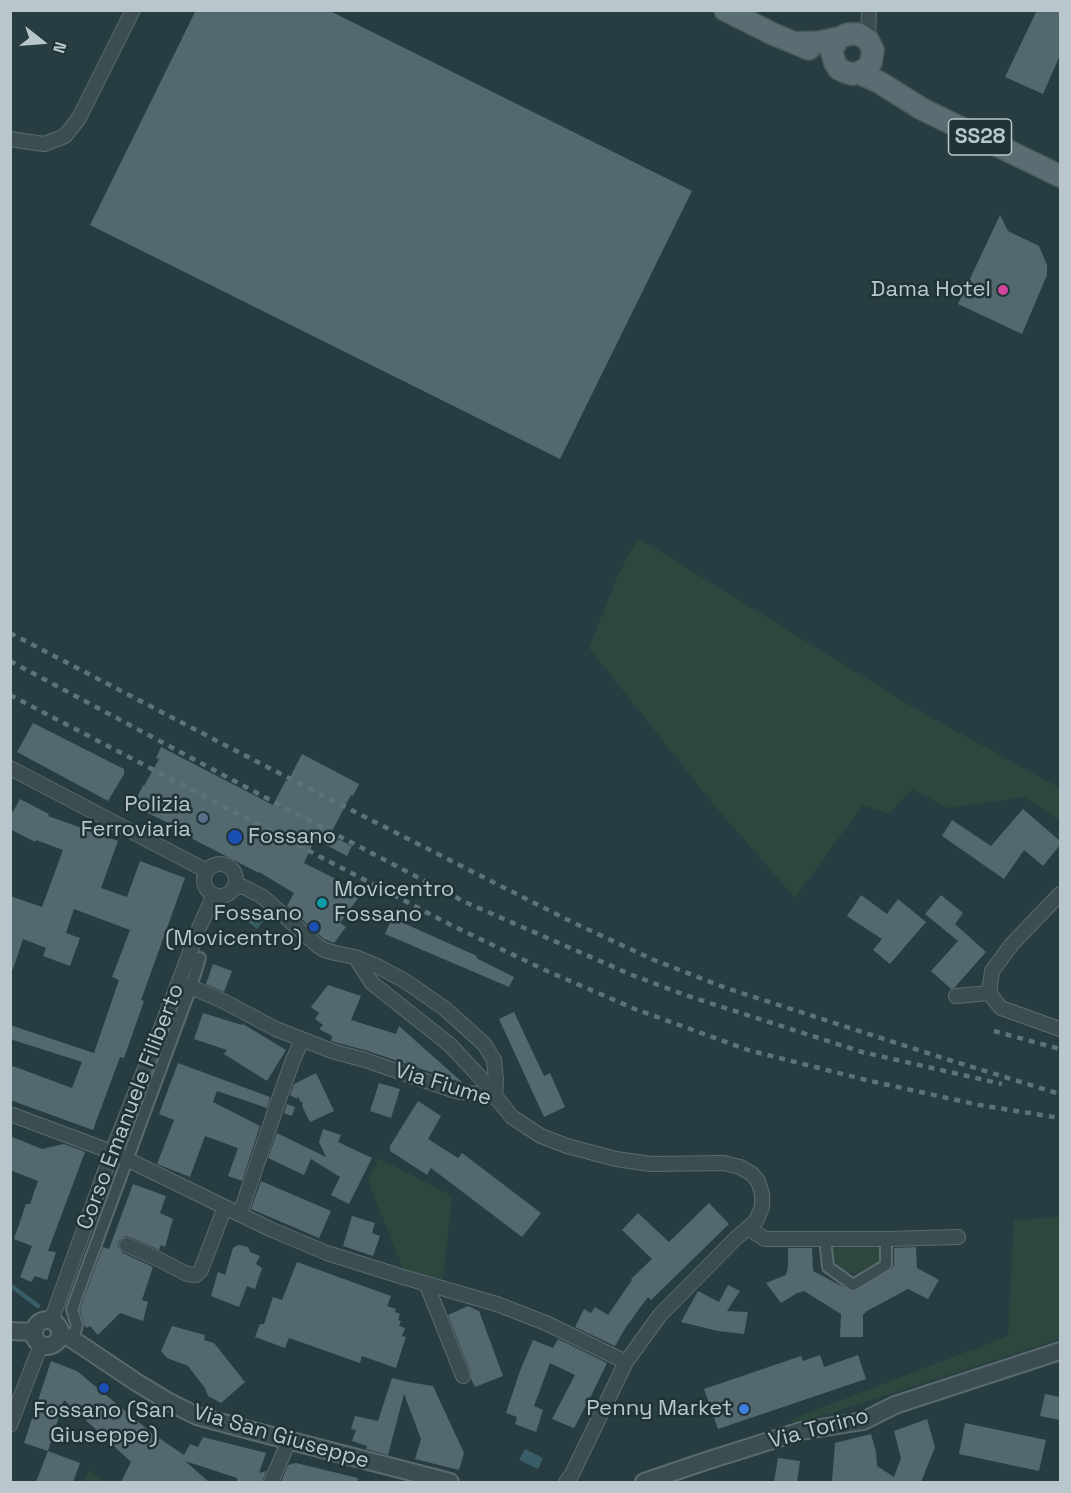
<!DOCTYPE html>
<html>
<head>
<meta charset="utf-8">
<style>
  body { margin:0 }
  #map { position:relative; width:1071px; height:1493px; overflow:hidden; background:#273d42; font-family:"Space Grotesk",sans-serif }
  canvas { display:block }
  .frame { position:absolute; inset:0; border:12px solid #b9c7cc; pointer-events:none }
  .north { position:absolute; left:12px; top:12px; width:60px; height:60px; -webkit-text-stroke:4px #203337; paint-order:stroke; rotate:107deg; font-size:16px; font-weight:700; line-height:24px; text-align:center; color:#b9c7cc }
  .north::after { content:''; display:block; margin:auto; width:21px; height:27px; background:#b9c7cc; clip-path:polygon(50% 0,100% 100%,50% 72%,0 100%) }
</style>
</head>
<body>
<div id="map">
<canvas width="1071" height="1493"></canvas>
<div class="frame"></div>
<div class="north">N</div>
</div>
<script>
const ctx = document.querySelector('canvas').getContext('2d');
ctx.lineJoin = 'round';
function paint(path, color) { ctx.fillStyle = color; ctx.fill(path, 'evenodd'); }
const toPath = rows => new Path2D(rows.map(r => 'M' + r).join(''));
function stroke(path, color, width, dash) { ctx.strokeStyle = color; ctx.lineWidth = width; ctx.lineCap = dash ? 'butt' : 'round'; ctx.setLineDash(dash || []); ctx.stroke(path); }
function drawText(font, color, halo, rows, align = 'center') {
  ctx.font = font + ' "Space Grotesk",sans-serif'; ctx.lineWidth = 5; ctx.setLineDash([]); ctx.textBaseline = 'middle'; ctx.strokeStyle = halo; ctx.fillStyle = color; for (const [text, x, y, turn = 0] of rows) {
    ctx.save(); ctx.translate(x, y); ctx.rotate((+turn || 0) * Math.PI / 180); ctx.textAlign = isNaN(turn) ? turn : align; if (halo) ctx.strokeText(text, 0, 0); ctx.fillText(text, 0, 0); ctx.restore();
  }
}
const green = toPath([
  [638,538,916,709,1060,788,1060,820,1024,797,949,808,912,789,889,814,863,805,795,898,714,805,589,648,618,575],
  [280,929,293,940,286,948,273,938],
  [379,1158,452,1196,443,1280,403,1269,368,1181],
  [1060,1217,1060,1339,794,1425,792,1419,1008,1336,1014,1220],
  [832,1245,882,1246,881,1262,864,1273,847,1273,834,1263],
  [89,1471,106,1482,83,1482]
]);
const water = toPath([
  [256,909,266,917,257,929,247,921],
  [525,1449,543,1458,538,1469,519,1460]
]);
const stream = toPath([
  [10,1285,38,1306]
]);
const building = toPath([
  [196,10,328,10,692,191,560,459,90,225],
  [1037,10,1060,10,1060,55,1043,94,1005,77],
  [1000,215,1008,231,1039,246,1047,265,1047,275,1022,334,958,304],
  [33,723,124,769,124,774,108,801,17,752],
  [161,747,273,805,286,780,288,781,302,754,359,784,353,796,351,795,330,835,352,846,347,856,315,839,304,863,336,879,359,897,340,923,346,927,334,943,324,939,287,906,294,893,259,872,259,873,183,834,185,831,133,806,143,785,144,786,159,759,156,758],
  [20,799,49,814,48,816,118,841,101,888,127,897,140,861,185,878,141,1000,144,1001,124,1058,120,1057,93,1130,10,1100,10,1065,72,1088,82,1062,10,1039,10,1025,94,1053,119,980,112,977,130,930,74,909,66,933,80,938,70,966,43,956,46,948,23,939,13,969,10,969,10,896,42,907,63,850,36,840,35,842,10,829,10,817],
  [1023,809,1060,841,1060,845,1043,866,1024,850,1004,879,942,836,952,820,991,846],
  [861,895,887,914,898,899,926,922,890,964,873,950,882,939,847,916],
  [941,895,963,913,955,924,986,952,955,987,951,989,931,971,958,941,925,914],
  [392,918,477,956,476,958,514,977,509,987,385,934],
  [213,964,232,971,224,992,206,984],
  [328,985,361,996,351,1020,396,1034,399,1026,463,1083,368,1051,331,1041,332,1036,319,1029,323,1025,315,1019,319,1013,311,1007],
  [514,1012,544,1076,550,1073,565,1107,544,1117,499,1019],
  [203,1013,242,1025,243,1024,286,1050,267,1081,224,1054,227,1050,194,1039],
  [178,1063,270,1097,267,1108,217,1091,213,1102,260,1126,242,1181,228,1176,238,1148,205,1136,190,1177,157,1164,174,1120,159,1114],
  [316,1073,334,1111,310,1122,302,1106,303,1103,300,1101,298,1096,297,1099,290,1095,294,1084],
  [379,1083,400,1089,391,1118,370,1111],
  [418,1101,441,1116,428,1139,458,1158,462,1153,541,1213,522,1237,431,1168,427,1175,390,1151,390,1146],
  [287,1104,295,1107,292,1116,284,1113],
  [323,1129,341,1135,338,1142,372,1158,349,1204,331,1195,340,1177,311,1159,304,1175,268,1158,277,1133,326,1157,319,1142],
  [10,1136,42,1149,64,1144,85,1152,48,1251,56,1252,47,1280,35,1276,31,1282,20,1277,32,1246,14,1239,26,1204,30,1204,38,1181,10,1170],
  [261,1181,331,1211,319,1238,251,1209],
  [133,1184,166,1196,160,1213,173,1219,165,1247,161,1245,159,1250,130,1237,126,1236,119,1241,118,1246,123,1253,153,1267,142,1300,148,1302,143,1321,120,1313,98,1335,90,1326,87,1328,84,1325,80,1309,103,1247,109,1249],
  [709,1203,729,1224,651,1300,648,1297,626,1327,615,1346,575,1327,584,1309,591,1313,595,1307,608,1315,632,1280,631,1279,652,1259,622,1230,638,1213,669,1242],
  [352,1216,375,1223,372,1233,380,1236,373,1256,343,1246],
  [238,1245,248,1247,250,1252,260,1256,256,1264,262,1268,255,1289,247,1286,239,1307,211,1296,218,1272,225,1275,233,1248],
  [916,1247,917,1268,939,1280,928,1299,908,1289,867,1311,863,1315,863,1337,840,1337,841,1314,804,1291,797,1293,781,1303,766,1283,786,1275,788,1267,788,1248,812,1248,813,1271,853,1292,892,1269,894,1265,894,1248],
  [297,1262,391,1296,387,1306,396,1309,395,1312,400,1314,398,1320,401,1321,399,1326,405,1328,402,1336,406,1337,396,1368,362,1356,360,1363,289,1338,285,1348,255,1337,260,1324,264,1324,273,1297,282,1300],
  [728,1285,740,1291,727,1311,748,1312,744,1334,718,1331,681,1322,698,1291,719,1302],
  [468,1306,479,1311,503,1376,475,1387,471,1379,471,1373,448,1315],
  [172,1326,205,1335,204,1340,214,1343,245,1382,221,1403,208,1396,205,1388,188,1366,167,1358,161,1351],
  [558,1339,607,1363,591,1396,574,1428,552,1419,575,1375,550,1363,534,1406,543,1410,536,1432,515,1424,517,1417,506,1413,520,1371,533,1340,553,1348],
  [820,1355,824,1367,858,1355,866,1379,718,1429,704,1389,801,1356,803,1361],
  [51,1361,77,1371,153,1434,184,1455,190,1444,198,1447,203,1437,266,1453,259,1473,266,1471,262,1482,237,1482,237,1478,185,1461,209,1482,121,1482,131,1462,64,1400,48,1451,24,1443],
  [392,1378,408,1382,433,1386,464,1453,459,1470,415,1459,421,1439,404,1394,388,1455,366,1449,367,1446,352,1441,356,1430,351,1429,355,1416,378,1421],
  [1045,1394,1060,1397,1060,1420,1040,1416],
  [927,1419,935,1447,921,1482,832,1482,835,1443,871,1434,876,1452,877,1466,894,1477,901,1458,894,1431],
  [965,1423,1046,1440,1039,1471,959,1454],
  [48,1451,80,1463,73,1482,36,1482],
  [778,1458,800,1461,797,1482,774,1482],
  [296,1463,358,1478,357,1482,281,1482,288,1465]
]);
const pedestrian = toPath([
  [825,1238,828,1267,853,1285,886,1265,886,1239],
  [72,1339,77,1326,72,1309,191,987,200,958]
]);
const minor = toPath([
  [868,40,869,10],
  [10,139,44,144,65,136,79,118,133,10],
  [10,768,207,871],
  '204 880a16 16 0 1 1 32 0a16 16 0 1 1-32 0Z',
  [234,887,244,887,263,897,318,946,325,950,335,953,355,957,379,967,405,981,444,1008,484,1044,494,1060,496,1080,495,1097],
  [1060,894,1012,944,992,971,989,993,1001,1008,1060,1029],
  [355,957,372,983,450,1045,479,1076,512,1117,541,1136,567,1146,616,1159,651,1164,724,1163,740,1167,752,1174,758,1181,762,1194,762,1207,756,1221,736,1238,660,1315,626,1362,572,1474,566,1482],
  [178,986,191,987,223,1001,276,1029,332,1051,365,1060,455,1091,495,1097],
  [956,996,989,993],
  [10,1114,112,1152,270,1229,327,1253,403,1277,497,1304,548,1324,626,1362],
  [240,1214,280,1096,293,1060,302,1040],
  [748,1228,765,1239,886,1239,958,1237],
  [127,1245,156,1258,187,1274,196,1275,201,1270,225,1207],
  [426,1283,463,1376],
  [51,1321,112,1152,172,1000,199,928,214,895],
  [10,1425,36,1357,42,1345],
  [271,1482,289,1441]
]);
const tertiary = toPath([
  '34 1333a13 13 0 1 1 26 0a13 13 0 1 1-26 0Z',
  [10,1331,34,1332],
  [60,1334,72,1339,136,1382,169,1402,197,1416,245,1429,450,1482],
  [644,1482,706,1461,801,1431,863,1421,895,1405,1060,1351]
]);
const primary = toPath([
  [725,10,773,34,809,49],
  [796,43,819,42,839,38,848,34,859,34,868,40,873,50,871,62,868,67,859,73,852,74,845,72,839,69,835,63,832,53,833,47,839,38],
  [859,73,879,82,922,109,1060,176]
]);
const rail = toPath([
  [10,633,269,768,479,875,574,923,654,960,726,988,946,1059,1060,1094],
  [10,661,257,793,465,902,632,975,685,995,862,1052,1002,1084],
  [10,695,453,926,547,971,635,1009,748,1050,866,1080,979,1105,1060,1118],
  [994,1031,1060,1049]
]);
const markers = [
  [1003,290,6,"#d1479c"],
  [203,818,6,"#5c6f8a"],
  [235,837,8,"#1a4fb4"],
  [322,903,6,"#0f9aa8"],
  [314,927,6,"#1a4fb4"],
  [104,1388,6,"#1a4fb4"],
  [744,1409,6,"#3f7fe0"]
];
const shields = [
  [980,137,63]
];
const shieldNames = [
  ["SS28",980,137]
];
const poiNames = [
  ["Dama Hotel",991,290],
  ["Polizia",191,805],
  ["Ferroviaria",191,830],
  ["Fossano",248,837,"left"],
  ["Movicentro",334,890,"left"],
  ["Fossano",334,915,"left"],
  ["Fossano",302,914],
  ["(Movicentro)",302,939],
  ["Penny Market",732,1409],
  ["Fossano (San",104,1411,"center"],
  ["Giuseppe)",104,1436,"center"]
];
const streetNames = [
  ["Via Fiume",443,1085,17],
  ["Corso Emanuele Filiberto",131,1107,-69],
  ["Via Torino",819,1429,-15],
  ["Via San Giuseppe",281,1437,16]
];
paint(green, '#2d473e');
paint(water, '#3a5e67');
stroke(stream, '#3a5e67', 4.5);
paint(building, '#53696f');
stroke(pedestrian, '#5a6b6f', 14);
stroke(minor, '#5a6b6f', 16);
stroke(tertiary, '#5a6b6f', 20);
stroke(primary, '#485a5e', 24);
stroke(pedestrian, '#3c4d52', 10);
stroke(minor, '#3c4d52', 14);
stroke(tertiary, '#3c4d52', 16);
stroke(primary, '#5a6d72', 21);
stroke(rail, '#5e7379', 4.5, [6, 6]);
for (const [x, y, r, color] of markers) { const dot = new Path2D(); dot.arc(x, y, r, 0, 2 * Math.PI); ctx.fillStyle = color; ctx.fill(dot); stroke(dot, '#203337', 2); }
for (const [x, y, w] of shields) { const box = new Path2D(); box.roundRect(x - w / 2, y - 18, w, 36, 4.5); ctx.fillStyle = '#203337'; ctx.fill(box); stroke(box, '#b9c7cc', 1.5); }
drawText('bold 21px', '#b9c7cc', null, shieldNames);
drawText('22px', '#b9c7cc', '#203337', poiNames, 'right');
drawText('22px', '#b9c7cc', '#203337', streetNames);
</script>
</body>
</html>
